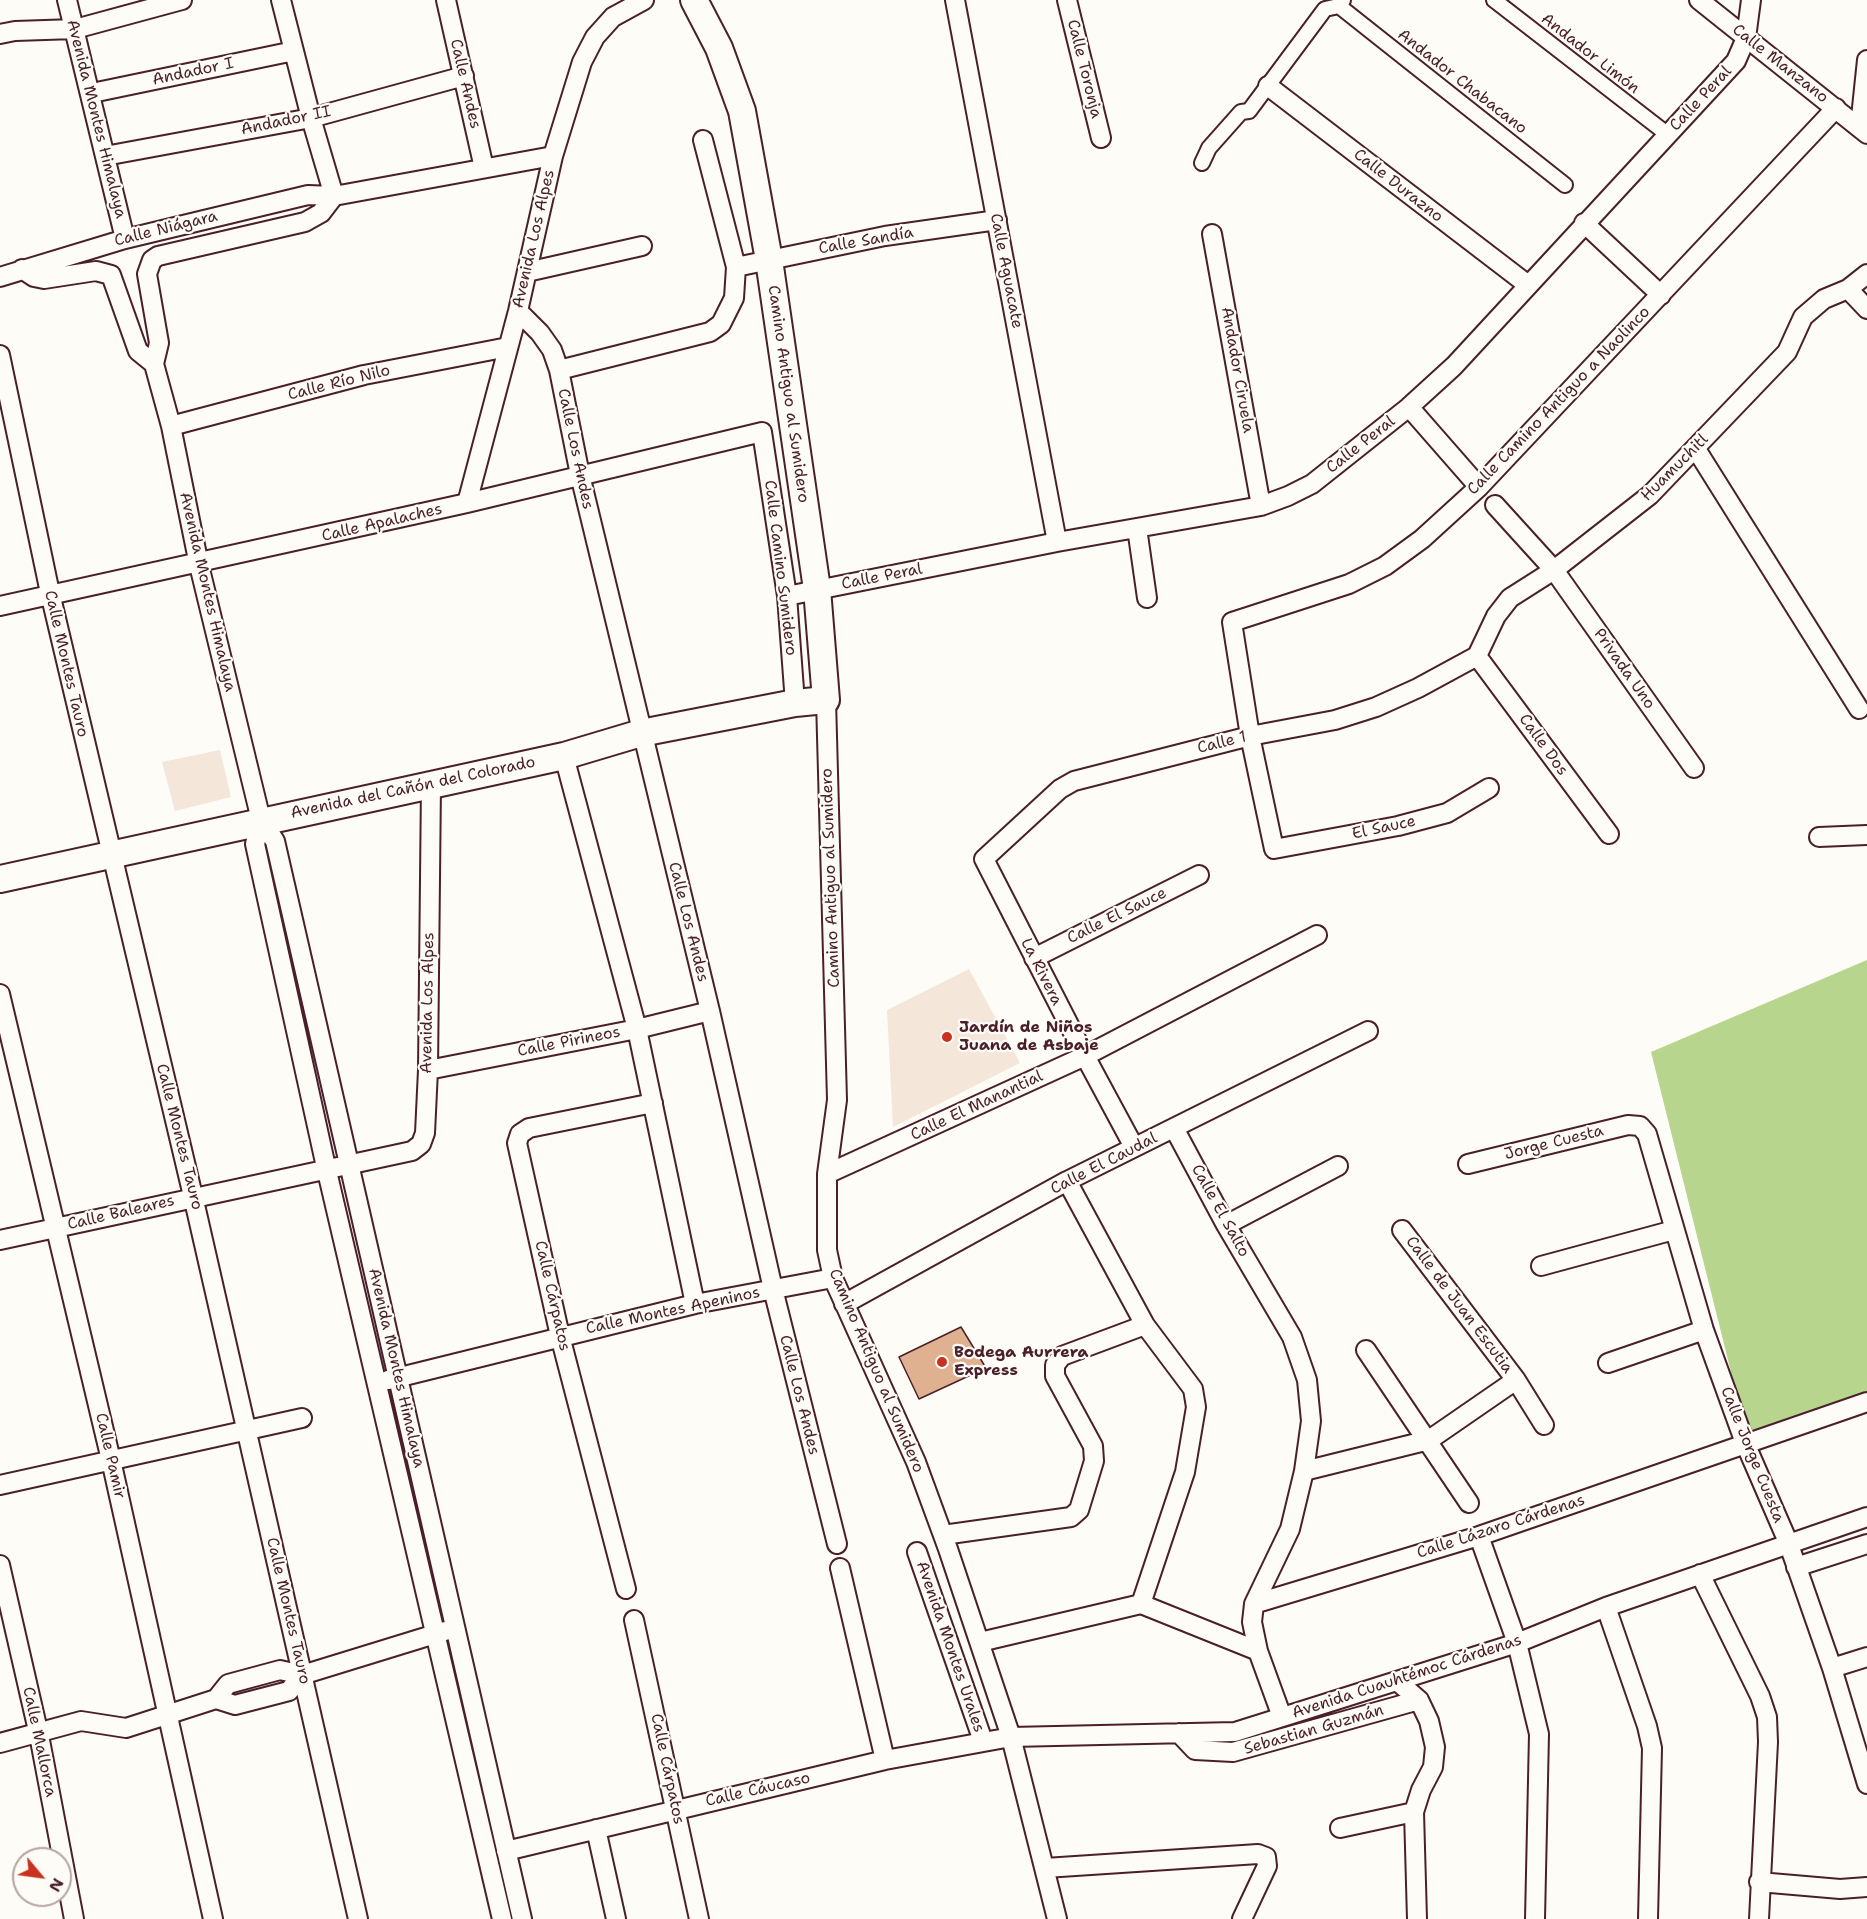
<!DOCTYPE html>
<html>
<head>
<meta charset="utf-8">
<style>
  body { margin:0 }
  #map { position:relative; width:1867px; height:1919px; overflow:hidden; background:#fdfcf7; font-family:"Shantell Sans",sans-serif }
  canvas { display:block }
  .north { position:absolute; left:12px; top:1847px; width:60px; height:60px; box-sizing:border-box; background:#fdfcf7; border:2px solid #b5a4a5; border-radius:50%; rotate:119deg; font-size:16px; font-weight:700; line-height:24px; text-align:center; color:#4a1f2b }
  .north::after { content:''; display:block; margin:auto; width:21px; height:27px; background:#c8321e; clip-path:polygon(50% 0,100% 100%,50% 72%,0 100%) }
</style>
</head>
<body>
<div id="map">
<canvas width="1867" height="1919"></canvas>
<div class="north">N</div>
</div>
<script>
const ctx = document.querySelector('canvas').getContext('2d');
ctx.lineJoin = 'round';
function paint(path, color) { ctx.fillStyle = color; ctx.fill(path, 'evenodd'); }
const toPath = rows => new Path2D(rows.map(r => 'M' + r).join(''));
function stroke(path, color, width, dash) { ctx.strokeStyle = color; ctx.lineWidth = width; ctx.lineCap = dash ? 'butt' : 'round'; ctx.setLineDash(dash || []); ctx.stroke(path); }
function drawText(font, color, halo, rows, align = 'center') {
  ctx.font = font + ' "Shantell Sans",sans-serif'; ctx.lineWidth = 4.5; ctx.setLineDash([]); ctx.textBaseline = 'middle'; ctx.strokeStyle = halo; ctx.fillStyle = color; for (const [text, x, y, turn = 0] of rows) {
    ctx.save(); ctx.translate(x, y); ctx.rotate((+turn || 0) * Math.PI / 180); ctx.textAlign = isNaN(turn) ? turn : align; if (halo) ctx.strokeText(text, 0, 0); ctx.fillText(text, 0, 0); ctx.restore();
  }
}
const built = toPath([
  [220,750,231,797,175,811,162,762],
  [969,969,1020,1063,893,1127,887,1010]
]);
const green = toPath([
  [1867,960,1867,1395,1747,1436,1651,1052]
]);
const building = toPath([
  [961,1327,986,1368,919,1399,899,1357,961,1327]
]);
const pedestrian = toPath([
  [1494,0,1667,134],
  [1339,6,1565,185],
  [1202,163,1209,148,1241,112,1249,111,1325,9,1339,6,1343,0]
]);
const minor = toPath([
  [67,0,125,239],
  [281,0,311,118,334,196,321,213,305,222,158,256,152,260,147,274,159,343,154,364,171,426,199,565,261,820,275,841,522,1919],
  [446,0,484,168],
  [955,0,1057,542],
  [1067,0,1101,138],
  [1699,0,1867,134],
  [0,34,15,31,75,29,182,0],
  [1268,86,1528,285],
  [92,93,294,51],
  [1860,127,1867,60],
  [105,156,311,118,464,76],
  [1584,223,1661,295],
  [1212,234,1261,506],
  [736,267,885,236,997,220],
  [22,269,34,277,44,279,96,271,111,275,138,351,154,364],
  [527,272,642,246],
  [0,277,125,239,308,195,334,196,553,156],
  [1848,289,1867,309],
  [518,311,540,333,552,350,559,370,580,475,710,1011,773,1289,837,1544],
  [0,355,50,593,193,1196,358,1919],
  [559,370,710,332,721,324,734,298,736,267,703,140],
  [1409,407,1479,487],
  [171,426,364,375,508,347],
  [1696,449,1859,709],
  [467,503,518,311,553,156,582,62,595,37,613,17,644,0],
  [1495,505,1554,570,1694,768],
  [1137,528,1147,598],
  [787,596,1057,542,1261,506,1288,496,1312,484,1409,407,1454,366,1736,61,1746,38,1751,0],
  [0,606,467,503,762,432,787,596,795,703],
  [1477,656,1496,616,1510,598,1554,570,1650,495,1787,352,1803,317,1824,299,1848,289,1867,274],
  [1477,656,1609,834],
  [826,700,837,1100,827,1174,827,1250,833,1278,916,1462,948,1549,1011,1737,1057,1919],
  [564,756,637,1029,695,1304],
  [1489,788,1447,813,1398,826,1274,849,1250,736,1232,622,1349,584,1385,566,1422,539,1479,487,1836,108],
  [261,820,255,844,326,1167,502,1919],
  [1819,837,1867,835],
  [1034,958,1199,875],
  [0,994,111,1460,213,1919],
  [428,1070,637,1029,710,1011],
  [1174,1128,1226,1225,1292,1337,1307,1380,1311,1421,1304,1471,1290,1529,1254,1604,1252,1622,1258,1651,1282,1717],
  [1134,1147,1085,1056,984,859,1060,789,1074,781,1250,736,1335,720,1376,707,1418,688,1477,656],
  [1468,1164,1628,1125,1640,1126,1647,1134,1704,1330,1745,1443,1788,1542,1832,1668,1867,1784],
  [827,1174,1085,1056,1317,935],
  [1067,1181,1145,1325,1193,1389,1196,1407,1185,1472,1141,1604],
  [1226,1225,1338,1166],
  [1402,1230,1516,1380,1544,1425],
  [0,1240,412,1151,421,1144,425,1133,428,1070,431,783],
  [1541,1266,1674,1230],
  [844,1304,1067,1181,1368,1031],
  [1366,1350,1469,1503],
  [1608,1363,1704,1330],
  [388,1380,695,1304,833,1278],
  [1304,1471,1429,1440,1516,1380],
  [0,1485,302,1418],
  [943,1535,1071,1517,1079,1510,1094,1461,1093,1446,1055,1376,1055,1365,1062,1356,1145,1325],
  [1479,1536,1517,1643,1539,1734,1535,1919],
  [917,1552,983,1741],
  [0,1565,39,1735,74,1919],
  [1796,1567,1867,1544],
  [840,1568,885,1760],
  [1700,1574,1760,1696,1767,1717,1768,1742,1759,1919],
  [626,1589,560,1336,517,1143,520,1134,529,1128,653,1103],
  [1254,1604,1479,1536,1867,1402],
  [1606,1607,1647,1726,1652,1748,1648,1919],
  [634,1620,699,1919],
  [980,1642,1141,1604,1258,1651],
  [1832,1668,1867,1657],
  [1397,1681,1419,1700,1429,1721,1435,1747,1433,1767,1421,1790,1414,1812,1417,1919],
  [216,1699,235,1705,289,1691,302,1675],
  [1179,1733,1195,1750,1233,1752,1419,1700],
  [0,1743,81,1721,126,1728,216,1699,228,1684,280,1670,302,1675,445,1631],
  [1340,1828,1414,1812],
  [596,1829,616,1919],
  [506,1851,885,1760,1011,1737,1235,1732,1517,1643,1606,1607,1867,1517],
  [1045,1868,1258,1854,1266,1857,1267,1866,1242,1919],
  [1759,1882,1840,1889,1867,1887]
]);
const secondary = toPath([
  [0,879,564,756,641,733,795,703,826,700,817,589,769,260,742,111,719,48,694,0]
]);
const markers = [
  [947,1037,6,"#c8321e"],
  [942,1362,6,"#c8321e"]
];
const streetNames = [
  ["Andador Limón",1590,54,38],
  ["Calle Manzano",1780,64,38],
  ["Calle Toronja",1084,69,76],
  ["Andador I",193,72,-12],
  ["Andador Chabacano",1462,82,38],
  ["Calle Andes",465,84,77],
  ["Calle Peral",1701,99,-47],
  ["Avenida Montes Himalaya",96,119,76],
  ["Andador II",286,121,-12],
  ["Calle Durazno",1398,186,38],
  ["Calle Niágara",166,229,-14],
  ["Avenida Los Alpes",534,239,-77],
  ["Calle Sandía",866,241,-10],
  ["Calle Aguacate",1006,271,79],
  ["Andador Ciruela",1237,370,80],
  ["Calle Río Nilo",339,383,-14],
  ["Camino Antiguo al Sumidero",788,394,82],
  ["Calle Camino Antiguo a Naolinco",1559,401,-46],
  ["Calle Peral",1361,445,-38],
  ["Calle Los Andes",575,449,78],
  ["Huamuchitl",1675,468,-45],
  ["Calle Apalaches",382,523,-13],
  ["Calle Camino Sumidero",780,568,83],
  ["Calle Peral",882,577,-11],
  ["Avenida Montes Himalaya",207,592,77],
  ["Calle Montes Tauro",66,664,77],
  ["Privada Uno",1624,669,55],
  ["Calle 1",1222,743,-14],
  ["Calle Dos",1543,745,54],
  ["Avenida del Cañón del Colorado",413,788,-12],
  ["El Sauce",1384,828,-12],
  ["Camino Antiguo al Sumidero",831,878,-92],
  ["Calle El Sauce",1117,916,-26],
  ["Calle Los Andes",688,922,76],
  ["La Rivera",1041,972,63],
  ["Avenida Los Alpes",428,1003,-89],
  ["Calle Pirineos",569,1042,-11],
  ["Calle El Manantial",977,1106,-25],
  ["Calle Montes Tauro",179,1137,76],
  ["Jorge Cuesta",1554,1143,-14],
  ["Calle El Caudal",1104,1164,-27],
  ["Calle El Salto",1220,1211,61],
  ["Calle Baleares",121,1213,-13],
  ["Calle Cárpatos",552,1296,77],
  ["Calle de Juan Escutia",1459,1305,53],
  ["Calle Montes Apeninos",673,1311,-12],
  ["Avenida Montes Himalaya",396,1368,77],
  ["Camino Antiguo al Sumidero",876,1371,67],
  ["Calle Los Andes",799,1395,76],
  ["Calle Jorge Cuesta",1752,1455,68],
  ["Calle Pamir",110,1456,77],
  ["Calle Lázaro Cárdenas",1501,1527,-18],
  ["Calle Montes Tauro",288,1611,77],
  ["Avenida Montes Urales",950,1647,71],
  ["Avenida Cuauhtémoc Cárdenas",1407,1677,-18],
  ["Sebastian Guzmán",1314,1730,-16],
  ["Calle Mallorca",39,1742,78],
  ["Calle Cárpatos",667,1769,78],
  ["Calle Cáucaso",758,1790,-13]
];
const poiNames = [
  ["Jardín de Niños",959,1028],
  ["Juana de Asbaje",959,1046],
  ["Bodega Aurrera",954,1353],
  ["Express",954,1371]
];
paint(built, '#f4e6d8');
paint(green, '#b7d58d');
paint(building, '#e0b191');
stroke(building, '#4a1f2b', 1.5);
stroke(pedestrian, '#4a1f2b', 18);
stroke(minor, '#4a1f2b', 22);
stroke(secondary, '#4a1f2b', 30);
stroke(pedestrian, '#fdfcf7', 14);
stroke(minor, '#fdfcf7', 18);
stroke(secondary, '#fdfcf7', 26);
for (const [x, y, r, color] of markers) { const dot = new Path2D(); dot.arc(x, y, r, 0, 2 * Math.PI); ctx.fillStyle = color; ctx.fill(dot); stroke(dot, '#fdfcf7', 2); }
drawText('16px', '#4a1f2b', '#fdfcf7', streetNames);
drawText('bold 16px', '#4a1f2b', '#fdfcf7', poiNames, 'left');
</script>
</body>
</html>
